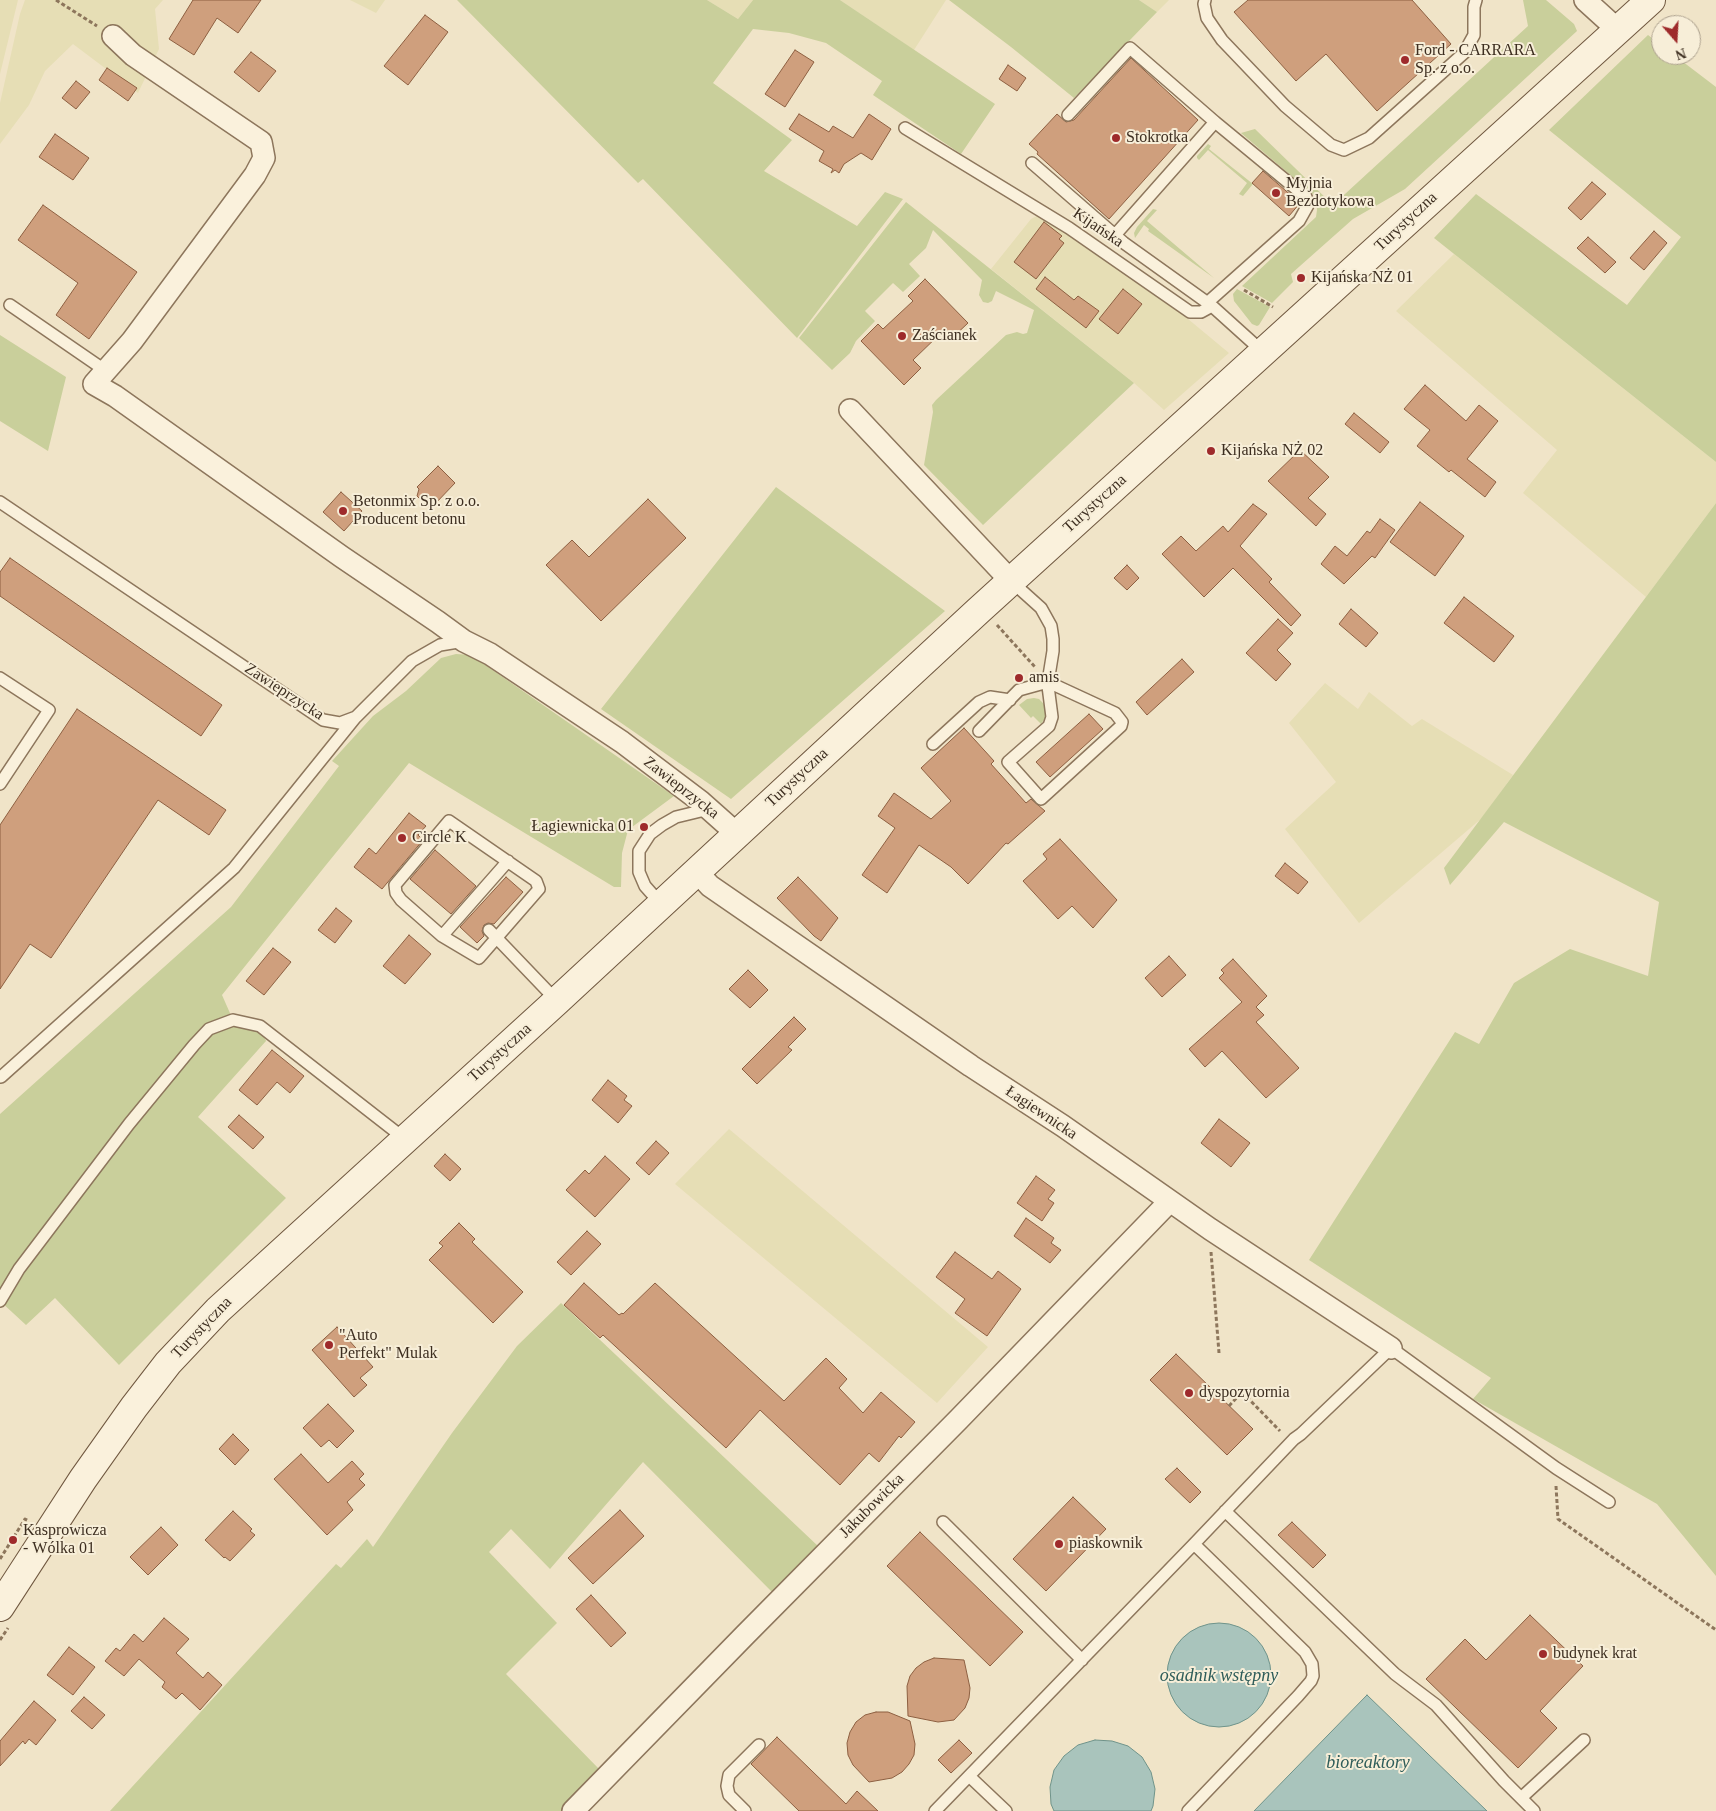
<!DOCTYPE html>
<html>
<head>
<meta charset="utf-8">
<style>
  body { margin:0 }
  #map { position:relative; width:1716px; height:1811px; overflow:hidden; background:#f0e4c8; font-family:Georgia,serif }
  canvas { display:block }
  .north { position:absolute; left:1651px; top:15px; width:50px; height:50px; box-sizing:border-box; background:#f7eed8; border:1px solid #ada18e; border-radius:50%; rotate:161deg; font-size:14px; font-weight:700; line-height:20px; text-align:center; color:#3d2e20 }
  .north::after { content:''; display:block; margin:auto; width:18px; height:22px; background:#9e2a2b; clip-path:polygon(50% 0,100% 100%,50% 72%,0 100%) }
</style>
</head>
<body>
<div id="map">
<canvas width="1716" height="1811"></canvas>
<div class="north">N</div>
</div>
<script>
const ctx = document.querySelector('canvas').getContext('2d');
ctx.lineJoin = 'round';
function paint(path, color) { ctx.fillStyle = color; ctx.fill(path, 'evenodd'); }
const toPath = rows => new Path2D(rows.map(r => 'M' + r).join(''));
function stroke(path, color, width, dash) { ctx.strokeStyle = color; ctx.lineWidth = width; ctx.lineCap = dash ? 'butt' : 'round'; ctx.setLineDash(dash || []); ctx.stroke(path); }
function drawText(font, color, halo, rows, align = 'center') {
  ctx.font = font + ' Georgia,serif'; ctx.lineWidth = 4; ctx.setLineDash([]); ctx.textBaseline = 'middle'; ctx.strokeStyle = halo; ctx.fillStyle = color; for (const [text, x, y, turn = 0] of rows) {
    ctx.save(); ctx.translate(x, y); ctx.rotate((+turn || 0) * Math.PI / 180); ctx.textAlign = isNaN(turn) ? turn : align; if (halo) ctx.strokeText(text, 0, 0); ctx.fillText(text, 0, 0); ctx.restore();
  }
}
const farmland = toPath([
  [0,0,18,0,0,74],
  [25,0,163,0,155,9,159,49,138,93,73,44,45,71,29,105,0,144,0,103,20,14],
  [350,0,385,0,376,13],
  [707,0,753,0,738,19],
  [840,0,946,0,914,50],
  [1139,0,1169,0,1157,12],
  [1046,211,1105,250,1229,353,1164,410,1134,383,991,269,1031,219],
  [1454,254,1716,462,1716,503,1646,597,1523,493,1557,450,1396,311],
  [1325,683,1358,709,1369,692,1412,726,1422,719,1513,775,1482,818,1359,923,1285,829,1336,782,1289,723],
  [729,1129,988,1347,937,1403,675,1184]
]);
const green = toPath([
  [457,0,707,0,738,19,753,0,840,0,995,104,961,154,873,95,882,81,826,43,789,33,753,29,713,83,792,140,764,171,857,226,885,192,903,199,797,338,643,179,638,183],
  [949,0,1139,0,1157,12,1074,98,1011,47],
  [1523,0,1546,0,1574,24,1577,31,1405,189,1353,219,1291,274,1293,282,1272,303,1242,286,1316,217,1317,210,1316,197,1241,133,1255,129,1333,205,1528,26],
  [1648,35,1661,45,1661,55,1674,55,1716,87,1716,462,1434,238,1476,194,1627,305,1681,237,1549,130],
  [1208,144,1211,146,1209,149,1253,184,1243,196,1239,194,1247,183,1208,150,1199,160,1197,158,1197,156],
  [906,202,1134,383,983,525,924,465,933,412,932,405,936,400,1006,335,1017,332,1023,334,1027,333,1034,310,996,291,992,301,988,303,983,302,979,295,982,280,933,230,926,248,909,264,920,276,903,292,893,283,865,311,875,321,856,341,850,353,832,370,799,338],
  [1153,209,1157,210,1147,221,1214,278,1148,231,1149,229,1144,225,1135,238,1134,233,1137,227],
  [1237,289,1270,307,1259,325,1257,326,1252,324,1234,301,1233,294],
  [0,335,66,377,48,451,0,421],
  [776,487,945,611,731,799,601,709],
  [1716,503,1716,1576,1657,1504,1473,1399,1491,1378,1309,1260,1455,1032,1479,1044,1514,983,1570,949,1648,976,1659,902,1504,822,1450,885,1444,868],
  [456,654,471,655,674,796,628,830,622,853,621,887,614,887,409,763,326,865,222,995,233,1020,260,1026,266,1041,198,1117,286,1198,119,1365,55,1298,26,1325,0,1301,0,1114,231,907,339,766,332,761,373,716,406,691,441,658],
  [1034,698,1039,699,1045,705,1046,717,1041,724,1033,716,1031,718,1019,705,1027,699],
  [561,1303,819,1547,775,1595,643,1462,550,1569,511,1529,489,1552,557,1623,506,1674,600,1770,564,1811,110,1811,336,1564,341,1568,367,1539,373,1547,452,1433,517,1346]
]);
const water = toPath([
  '1167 1675a52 52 0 1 1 104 0a52 52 0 1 1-104 0Z',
  [1367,1695,1487,1811,1254,1811,1367,1695],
  [1095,1740,1112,1741,1128,1746,1142,1757,1151,1772,1155,1789,1153,1806,1151,1811,1054,1811,1051,1804,1050,1787,1054,1770,1064,1756,1078,1745,1095,1740]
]);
const building = toPath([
  [193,0,261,0,238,33,217,18,194,55,169,39,193,0],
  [1248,0,1412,0,1451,44,1377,111,1326,54,1296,81,1234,12,1248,0],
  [425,15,448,32,408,85,384,66,425,15],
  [795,50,814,62,785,107,765,94,795,50],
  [251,52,276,71,259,92,234,72,251,52],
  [1131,58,1198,120,1109,219,1037,154,1038,152,1029,144,1057,114,1066,122,1074,120,1131,58],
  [1008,65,1026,78,1017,91,999,79,1008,65],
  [107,68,137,88,128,101,99,80,107,68],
  [76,81,90,92,76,109,62,98,76,81],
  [799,114,829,132,833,126,853,138,869,114,891,129,872,160,861,153,844,164,839,173,835,170,831,173,833,169,819,161,824,151,789,129,799,114],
  [55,134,89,158,73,180,39,157,55,134],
  [1263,171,1300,203,1289,216,1252,183,1263,171],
  [1592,182,1606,194,1581,220,1568,208,1592,182],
  [43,205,137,272,89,339,56,315,78,283,18,240,43,205],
  [1044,222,1062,236,1059,239,1064,243,1036,279,1014,262,1044,222],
  [1654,231,1667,243,1644,270,1630,258,1654,231],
  [1588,237,1616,262,1605,273,1577,248,1588,237],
  [1045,277,1074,300,1078,296,1099,311,1086,328,1036,289,1045,277],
  [925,279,968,323,950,340,942,332,913,360,921,368,904,385,861,341,878,324,883,329,913,301,908,296,925,279],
  [1123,289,1142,304,1118,334,1099,319,1123,289],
  [1425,385,1466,421,1479,405,1498,421,1467,459,1496,482,1485,497,1451,470,1449,472,1417,446,1430,430,1404,409,1425,385],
  [1354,413,1389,442,1380,453,1345,424,1354,413],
  [1300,450,1329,477,1308,498,1326,514,1316,526,1268,481,1300,450],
  [438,466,455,483,434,505,428,507,417,496,419,489,417,487,438,466],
  [341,492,362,511,344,531,323,512,341,492],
  [648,499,686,538,601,621,546,565,572,540,589,557,648,499],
  [1420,502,1464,536,1435,576,1390,542,1420,502],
  [1253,504,1267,514,1240,546,1272,579,1269,582,1301,615,1291,626,1233,568,1204,597,1162,554,1181,536,1196,551,1223,526,1228,532,1253,504],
  [1380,519,1395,530,1375,558,1372,556,1344,584,1321,564,1335,546,1347,556,1367,531,1370,533,1380,519],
  [10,558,222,705,201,736,0,596,0,572,10,558],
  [1127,565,1139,578,1127,590,1114,578,1127,565],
  [1464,597,1514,636,1494,662,1444,623,1464,597],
  [1351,609,1378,633,1366,647,1339,624,1351,609],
  [1278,619,1293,633,1277,650,1291,664,1276,681,1246,653,1278,619],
  [1182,659,1194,672,1147,715,1136,702,1182,659],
  [77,709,226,810,209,835,158,800,51,958,30,944,0,989,0,825,77,709],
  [1089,714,1103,729,1050,777,1036,762,1089,714],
  [964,728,994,761,991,764,1026,803,1031,799,1045,811,1008,844,1006,843,968,884,951,867,919,845,887,893,862,875,895,828,878,816,894,793,931,819,951,801,921,768,964,728],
  [409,813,426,826,418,835,423,840,382,889,354,867,369,848,376,854,409,813],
  [1060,839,1117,900,1093,928,1072,906,1058,919,1023,881,1047,859,1043,854,1060,839],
  [435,850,476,886,451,914,410,879,435,850],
  [1285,863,1308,882,1298,894,1275,876,1285,863],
  [506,877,523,892,494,924,488,923,484,925,482,931,484,936,477,943,460,927,506,877],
  [798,877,838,918,821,941,814,936,777,898,798,877],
  [336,908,352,921,335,943,318,930,336,908],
  [409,935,431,954,405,984,383,966,409,935],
  [273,948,291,962,264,995,246,981,273,948],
  [1169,956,1186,975,1162,997,1145,978,1169,956],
  [1233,959,1267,996,1256,1007,1264,1015,1256,1022,1299,1068,1266,1098,1222,1051,1205,1067,1189,1049,1242,1002,1219,978,1224,973,1221,970,1233,959],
  [748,970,768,990,750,1008,729,989,748,970],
  [794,1017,806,1029,788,1047,792,1050,757,1084,742,1069,794,1017],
  [272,1050,304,1076,290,1093,277,1082,257,1105,239,1090,272,1050],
  [608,1080,627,1096,624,1100,632,1106,618,1123,592,1100,608,1080],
  [239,1115,264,1137,253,1149,228,1127,239,1115],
  [1219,1119,1250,1143,1231,1167,1201,1143,1219,1119],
  [656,1141,669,1153,649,1175,636,1163,656,1141],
  [445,1154,461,1169,450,1181,434,1166,445,1154],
  [605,1156,630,1179,595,1217,566,1190,585,1170,589,1174,605,1156],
  [1036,1176,1055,1190,1048,1199,1054,1203,1042,1221,1017,1203,1036,1176],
  [1026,1218,1054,1238,1051,1243,1061,1250,1050,1263,1014,1236,1026,1218],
  [459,1223,475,1239,472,1242,523,1292,493,1323,429,1260,443,1246,439,1243,459,1223],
  [587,1231,601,1244,571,1275,557,1262,587,1231],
  [955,1252,992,1279,998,1271,1021,1289,987,1336,955,1313,965,1299,936,1277,955,1252],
  [584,1283,619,1315,622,1313,623,1314,655,1283,784,1401,826,1358,847,1379,839,1388,863,1413,881,1392,915,1422,901,1438,899,1436,879,1462,869,1453,840,1485,760,1410,726,1448,603,1335,600,1338,564,1305,584,1283],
  [337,1327,373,1367,360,1378,367,1385,354,1397,312,1350,337,1327],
  [1176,1354,1253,1429,1227,1455,1150,1380,1176,1354],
  [328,1404,354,1431,337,1448,329,1440,321,1447,303,1428,328,1404],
  [233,1434,249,1450,235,1465,219,1449,233,1434],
  [301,1454,328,1483,352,1461,364,1474,359,1479,365,1485,347,1502,353,1510,327,1535,274,1479,301,1454],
  [1177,1468,1201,1492,1190,1503,1165,1479,1177,1468],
  [1073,1497,1106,1529,1046,1591,1013,1559,1073,1497],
  [620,1510,644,1536,593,1584,568,1558,620,1510],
  [233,1511,252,1529,250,1531,255,1535,230,1561,225,1557,224,1558,205,1540,233,1511],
  [1292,1522,1326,1555,1313,1568,1278,1535,1292,1522],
  [161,1527,178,1545,148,1575,130,1557,161,1527],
  [920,1532,1023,1632,990,1666,887,1566,920,1532],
  [591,1595,626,1633,611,1647,576,1609,591,1595],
  [1530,1615,1583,1666,1540,1711,1557,1728,1518,1768,1426,1679,1465,1639,1486,1660,1530,1615],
  [164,1618,189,1639,176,1653,203,1678,208,1672,222,1685,200,1710,182,1693,176,1699,162,1687,165,1682,139,1659,124,1676,105,1661,116,1648,120,1651,134,1634,143,1642,164,1618],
  [69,1647,95,1667,73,1695,47,1675,69,1647],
  [934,1658,964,1660,970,1688,969,1698,965,1708,954,1720,938,1722,908,1716,907,1686,910,1676,916,1668,924,1662,934,1658],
  [84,1697,105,1715,92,1729,71,1711,84,1697],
  [34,1701,56,1720,36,1745,29,1739,25,1744,23,1741,0,1766,0,1741,34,1701],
  [876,1712,888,1712,910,1721,915,1744,914,1755,909,1764,902,1772,892,1778,869,1782,853,1765,848,1755,847,1743,850,1732,856,1722,865,1715,876,1712],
  [777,1737,846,1804,857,1791,878,1811,799,1811,751,1764,777,1737],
  [959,1740,972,1753,951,1773,938,1760,959,1740]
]);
const path = toPath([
  [56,0,97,26],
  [1244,290,1273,307],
  [997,625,1035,667],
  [1211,1252,1219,1353],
  [1229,1406,1242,1392,1280,1431],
  [1556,1486,1558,1519,1716,1630],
  [0,1559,25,1519,29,1521],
  [0,1640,8,1628]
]);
const service = toPath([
  [1205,0,1204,4,1207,18,1222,40,1285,106,1331,145,1344,150,1369,138,1464,53,1474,35,1474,7,1476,0],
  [1068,115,1130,48,1215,122],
  [905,128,1069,228,1190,312,1201,312,1212,306,1263,352],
  [1032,163,1124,243,1212,306],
  [1115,235,1215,122,1306,197,1308,205,1299,221,1207,303],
  [10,305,106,371],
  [0,502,323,720,340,723,356,717,412,661,440,645,464,641],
  [0,678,49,710,0,784],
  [979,731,1019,690,1048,682,1115,713,1122,722,1121,726,1041,799,1008,762,1049,726,1052,717,1048,686,1048,682,1053,651,1053,639,1051,626,1041,608,1011,581],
  [933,744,979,702,990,697,1010,700],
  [449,821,536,881,539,889,479,958,442,936,401,900,396,893,395,885,449,821],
  [661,904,645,886,639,872,639,851,650,834,662,825,676,817,709,809],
  [489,930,557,1001],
  [442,936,508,861],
  [0,1076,1,1077,234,868,355,718],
  [0,1301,19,1269,129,1124,194,1045,209,1029,233,1020,260,1026,405,1139],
  [1225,1511,1395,1674,1436,1705,1504,1781,1534,1811],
  [943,1522,1082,1660],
  [969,1776,1006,1811],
  [1521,1798,1584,1740],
  [745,1811,729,1795,727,1786,729,1775,759,1745],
  [935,1811,1194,1544,1294,1439,1301,1434,1391,1348,1556,1468,1609,1502],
  [1188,1811,1298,1696,1311,1681,1313,1676,1312,1664,1305,1652,1194,1544]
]);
const minor = toPath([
  [1585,0,1618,30],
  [113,36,133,55,261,142,264,158,255,175,132,341,94,384,115,396,342,557,438,622,464,641,490,654,622,742,700,801,736,833],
  [850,410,1011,581],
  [696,871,710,886,971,1066,1063,1126,1210,1229,1391,1348],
  [573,1811,745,1635,959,1419,1170,1201]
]);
const secondary = toPath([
  [0,1607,83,1479,134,1407,168,1363,218,1310,557,1001,978,611,1651,0]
]);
const markers = [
  [1405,60,5,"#9e2a2b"],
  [1116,138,5,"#9e2a2b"],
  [1276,193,5,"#9e2a2b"],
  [1301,278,5,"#9e2a2b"],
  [902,336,5,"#9e2a2b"],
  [1211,451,5,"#9e2a2b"],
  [343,511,5,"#9e2a2b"],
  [1019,678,5,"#9e2a2b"],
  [644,827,5,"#9e2a2b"],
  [402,838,5,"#9e2a2b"],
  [329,1345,5,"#9e2a2b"],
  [1189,1393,5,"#9e2a2b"],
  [13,1540,5,"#9e2a2b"],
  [1059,1544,5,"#9e2a2b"],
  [1543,1654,5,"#9e2a2b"]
];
const poiNames = [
  ["Ford - CARRARA",1415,51],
  ["Sp. z o.o.",1415,69],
  ["Stokrotka",1126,138],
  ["Myjnia",1286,184],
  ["Bezdotykowa",1286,202],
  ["Kijańska NŻ 01",1311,278],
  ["Zaścianek",912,336],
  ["Kijańska NŻ 02",1221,451],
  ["Betonmix Sp. z o.o.",353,502],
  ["Producent betonu",353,520],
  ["amis",1029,678],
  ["Łagiewnicka 01",634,827,"right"],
  ["Circle K",412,838],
  ["\"Auto",339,1336],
  ["Perfekt\" Mulak",339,1354],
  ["dyspozytornia",1199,1393],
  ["Kasprowicza",23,1531],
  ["- Wólka 01",23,1549],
  ["piaskownik",1069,1544],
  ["budynek krat",1553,1654]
];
const streetNames = [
  ["Turystyczna",1406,222,-43],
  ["Kijańska",1098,228,34],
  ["Turystyczna",1095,504,-42],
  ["Zawieprzycka",284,692,33],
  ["Turystyczna",797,778,-43],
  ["Zawieprzycka",681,788,38],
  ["Turystyczna",500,1053,-42],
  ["Łagiewnicka",1041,1113,34],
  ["Turystyczna",202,1328,-46],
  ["Jakubowicka",872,1506,-45]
];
const waterNames = [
  ["osadnik wstępny",1219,1676],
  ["bioreaktory",1368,1763]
];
paint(farmland, '#e6deb5');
paint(green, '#c9cf9b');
paint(water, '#a9c4bc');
stroke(water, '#6f938a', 1);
paint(building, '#cf9f7d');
stroke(building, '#8d5f41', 1);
stroke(service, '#8d765c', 14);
stroke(minor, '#8d765c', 24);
stroke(secondary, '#6f573f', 30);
stroke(path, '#8d765c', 3, [4, 2.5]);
stroke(service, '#faf1dc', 11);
stroke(minor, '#faf1dc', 21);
stroke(secondary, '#faf1dc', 28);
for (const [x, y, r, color] of markers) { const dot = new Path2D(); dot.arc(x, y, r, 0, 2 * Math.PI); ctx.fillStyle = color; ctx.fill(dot); stroke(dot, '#f7eed8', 2); }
drawText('16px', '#3d2e20', '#f7eed8', poiNames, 'left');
drawText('16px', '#3d2e20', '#f7eed8', streetNames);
drawText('italic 18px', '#2f5d5a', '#f7eed8', waterNames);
</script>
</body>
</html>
